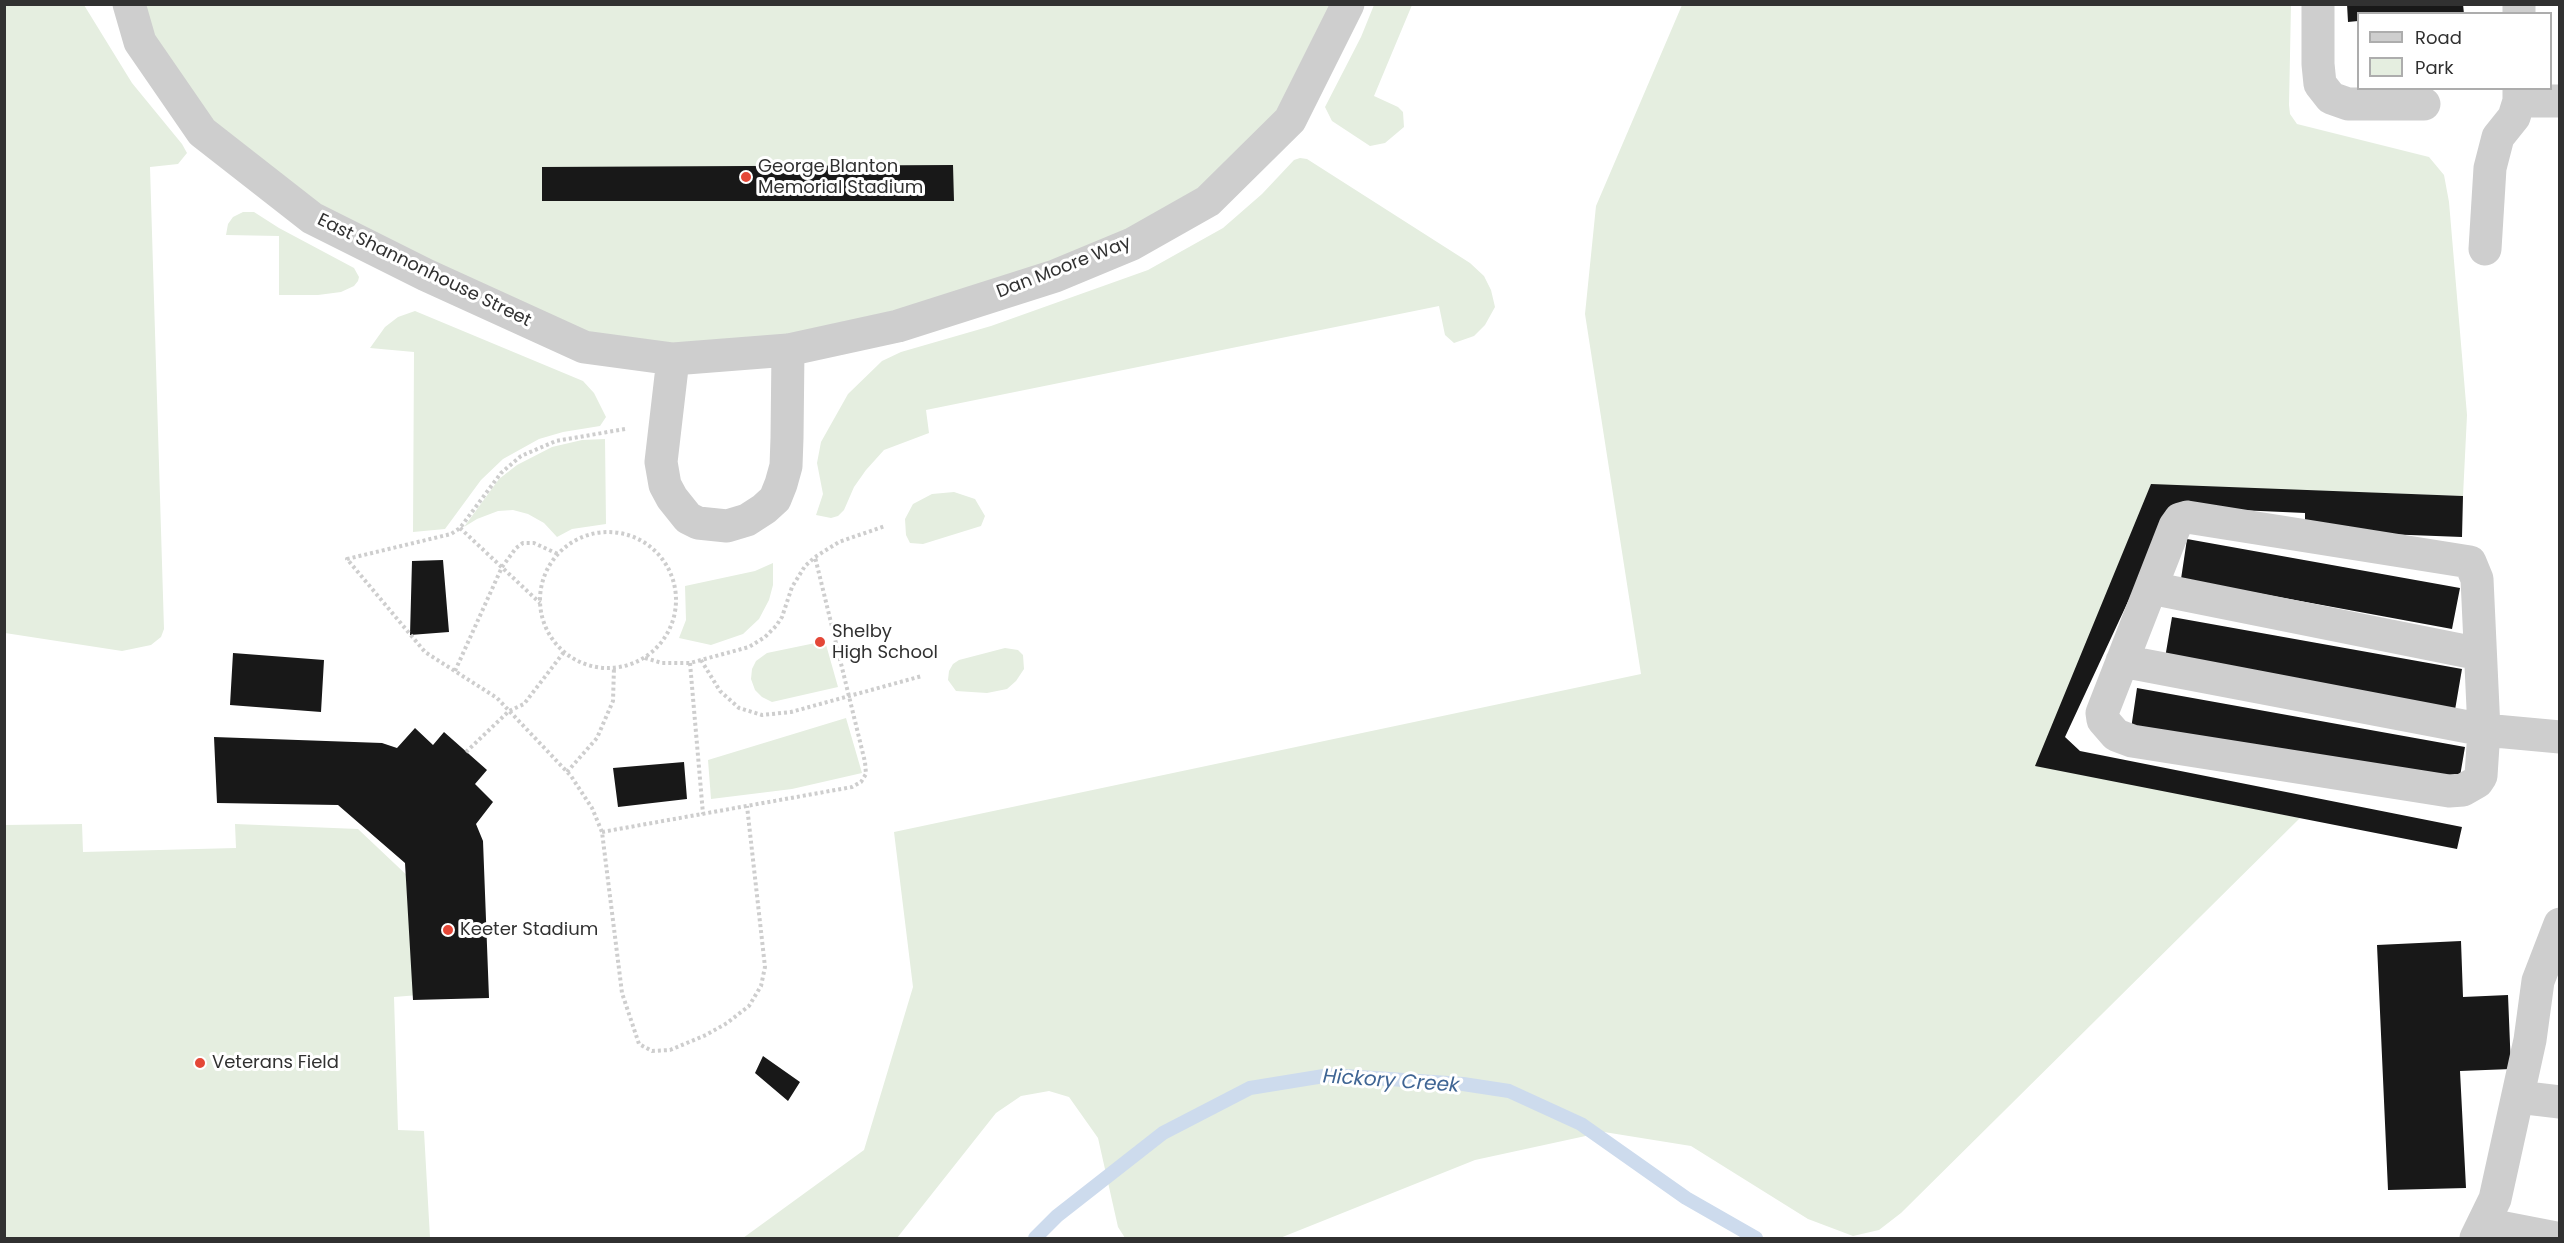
<!DOCTYPE html>
<html>
<head>
<meta charset="utf-8">
<style>
  body { margin:0 }
  #map { position:relative; width:2564px; height:1243px; overflow:hidden; background:#fff; font-family:Poppins,sans-serif }
  canvas { display:block }
  .frame { position:absolute; inset:0; border:6px solid #313131; pointer-events:none }
  .legend { position:absolute; left:2357px; top:12px; width:195px; height:78px; box-sizing:border-box; background:#fff; border:2px solid #adadad; margin:0; padding:8px 10px; list-style:none; font-size:18px; color:#313131 }
  .legend li { display:flex; align-items:center; gap:12px; height:30px }
  .legend b { width:30px; border:2px solid #adadad }
</style>
</head>
<body>
<div id="map">
<canvas width="2564" height="1243"></canvas>
<div class="frame"></div>
<ul class="legend">
<li><b style="height:8px;background:#cecece"></b>Road</li>
<li><b style="height:16px;background:#e5eee0"></b>Park</li>
</ul>
</div>
<script>
const ctx = document.querySelector('canvas').getContext('2d');
ctx.lineJoin = 'round';
function paint(path, color) { ctx.fillStyle = color; ctx.fill(path, 'evenodd'); }
const toPath = rows => new Path2D(rows.map(r => 'M' + r).join(''));
function stroke(path, color, width, dash) { ctx.strokeStyle = color; ctx.lineWidth = width; ctx.lineCap = dash ? 'butt' : 'round'; ctx.setLineDash(dash || []); ctx.stroke(path); }
function drawText(font, color, halo, rows, align = 'center') {
  ctx.font = font + ' Poppins,sans-serif'; ctx.lineWidth = 6; ctx.setLineDash([]); ctx.textBaseline = 'middle'; ctx.strokeStyle = halo; ctx.fillStyle = color; for (const [text, x, y, turn = 0] of rows) {
    ctx.save(); ctx.translate(x, y); ctx.rotate((+turn || 0) * Math.PI / 180); ctx.textAlign = isNaN(turn) ? turn : align; if (halo) ctx.strokeText(text, 0, 0); ctx.fillText(text, 0, 0); ctx.restore();
  }
}
const green = toPath([
  [4,5,84,5,132,83,182,144,187,153,178,164,150,167,164,629,161,637,151,645,122,651,5,633],
  [129,5,1348,5,1290,120,1132,244,788,350,584,347,426,275,228,152],
  [1374,5,1412,5,1374,96,1398,107,1403,112,1404,127,1385,143,1370,146,1332,121,1325,107,1361,37],
  [1682,5,2291,5,2289,105,2290,114,2297,124,2429,157,2444,175,2449,202,2467,415,2463,496,2151,485,2036,765,2300,818,1901,1213,1879,1230,1853,1236,1808,1219,1691,1146,1604,1132,1475,1160,1280,1238,1125,1238,1118,1227,1098,1138,1069,1097,1049,1091,1021,1096,996,1113,897,1238,743,1238,864,1150,913,987,894,832,1641,674,1585,314,1596,206],
  [1300,158,1307,159,1470,263,1484,276,1491,290,1495,307,1485,325,1474,336,1454,343,1445,335,1439,306,926,410,929,433,884,450,866,470,854,487,844,510,838,516,831,518,816,515,823,494,817,463,821,442,848,394,882,361,901,352,991,326,1148,270,1223,228,1262,194,1294,160],
  [243,212,254,212,279,228,354,268,359,277,358,281,354,286,341,292,318,295,279,295,279,236,226,235,228,224,233,217],
  [415,311,583,381,594,393,606,417,600,426,563,432,539,439,503,459,481,480,445,529,413,532,414,352,370,348,385,327,398,317],
  [605,439,606,524,572,529,557,537,544,523,528,514,513,510,498,511,477,519,464,527,499,479,517,465,552,447,582,440],
  [954,492,975,499,985,516,981,526,923,544,910,543,906,535,905,519,913,504,932,494],
  [773,563,773,585,769,600,759,619,743,634,711,645,679,638,686,620,685,586,755,571],
  [825,641,838,687,772,702,762,697,755,690,751,679,752,669,756,661,767,653],
  [1005,648,1018,650,1023,655,1024,669,1016,681,1007,689,987,693,956,691,948,680,949,671,953,664,959,660],
  [846,718,862,773,792,789,711,799,708,760],
  [82,824,83,852,236,848,235,824,358,829,413,881,419,995,394,997,398,1130,424,1131,430,1238,5,1238,4,825]
]);
const stream = toPath([
  [1035,1238,1057,1216,1163,1133,1250,1088,1330,1075,1463,1084,1509,1091,1581,1124,1686,1198,1756,1238]
]);
const building = toPath([
  [2347,4,2463,4,2464,14,2358,14,2358,21,2348,22],
  [953,165,954,201,542,201,542,167],
  [2151,484,2463,496,2462,537,2305,531,2305,513,2172,507,2065,737,2080,751,2462,827,2457,849,2035,766],
  [2187,539,2460,588,2452,629,2181,579],
  [443,560,449,632,410,635,412,561],
  [2172,617,2462,669,2455,710,2165,658],
  [233,653,324,660,321,712,230,705],
  [2137,688,2465,747,2458,788,2131,729],
  [415,728,433,745,444,732,487,770,475,784,493,802,476,824,483,841,489,998,413,1000,405,863,338,805,217,803,214,737,382,743,397,748],
  [684,762,687,799,618,807,613,768],
  [2461,941,2463,997,2508,995,2511,1069,2460,1071,2466,1188,2388,1190,2377,945],
  [763,1056,800,1082,788,1101,755,1073]
]);
const path = toPath([
  [625,429,556,441,521,456,501,473,460,528,451,534,347,559,425,652,497,698,571,776,592,808,602,832,622,993,639,1044,652,1051,670,1050,706,1035,727,1023,749,1006,761,986,765,967,747,806],
  [460,528,540,603],
  '540 600a68 68 0 1 1 136 0a68 68 0 1 1-136 0Z',
  [645,658,662,663,690,663,749,647,765,637,776,626,782,617,792,587,805,566,815,557,839,542,885,526],
  [701,660,720,691,739,708,762,715,791,712,922,676],
  [690,663,703,814],
  [455,671,502,567,516,548,523,543,534,543,558,554],
  [466,752,509,711,524,704,564,652],
  [567,772,597,738,613,701,614,667],
  [602,832,852,787,861,782,866,774,865,762,815,557]
]);
const minor = toPath([
  [129,4,140,42,202,132,312,218,426,275,584,347,673,359,788,350,898,326,1055,276,1132,244,1208,201,1290,120,1348,4],
  [2318,4,2318,64,2320,84,2331,98,2348,104,2424,104],
  [2519,4,2519,14],
  [2519,101,2560,101],
  [2485,249,2490,168,2498,137,2514,117,2519,101,2519,88],
  [673,359,661,462,665,485,672,498,688,518,698,523,727,526,747,520,764,509,775,499,781,484,786,466,787,438,788,350],
  [2187,517,2470,562,2477,579,2484,730,2481,776,2477,782,2463,790,2449,791,2132,741,2116,735,2103,720,2102,713,2175,526,2180,519,2187,517],
  [2151,588,2480,654],
  [2122,661,2484,730,2560,737],
  [2518,1097,2560,1102],
  [2484,1224,2556,1238],
  [2476,1238,2495,1199,2530,1040,2538,981,2560,924]
]);
const markers = [
  [746,177,6,"#e44737"],
  [820,642,6,"#e44737"],
  [448,930,6,"#e44737"],
  [200,1063,6,"#e44737"]
];
const poiNames = [
  ["George Blanton",758,167],
  ["Memorial Stadium",758,188],
  ["Shelby",832,632],
  ["High School",832,653],
  ["Keeter Stadium",460,930],
  ["Veterans Field",212,1063]
];
const streetNames = [
  ["Dan Moore Way",1064,268,-21],
  ["East Shannonhouse Street",424,271,26]
];
const waterNames = [
  ["Hickory Creek",1391,1082,4]
];
paint(green, '#e5eee0');
stroke(stream, '#cddbed', 14);
paint(building, '#181818');
stroke(path, '#cecece', 4, [3, 3]);
stroke(minor, '#cecece', 33);
for (const [x, y, r, color] of markers) { const dot = new Path2D(); dot.arc(x, y, r, 0, 2 * Math.PI); ctx.fillStyle = color; ctx.fill(dot); stroke(dot, '#fff', 2); }
drawText('18px', '#313131', '#fff', poiNames, 'left');
drawText('18px', '#313131', '#fff', streetNames);
drawText('italic 20px', '#3f6594', '#fff', waterNames);
</script>
</body>
</html>
